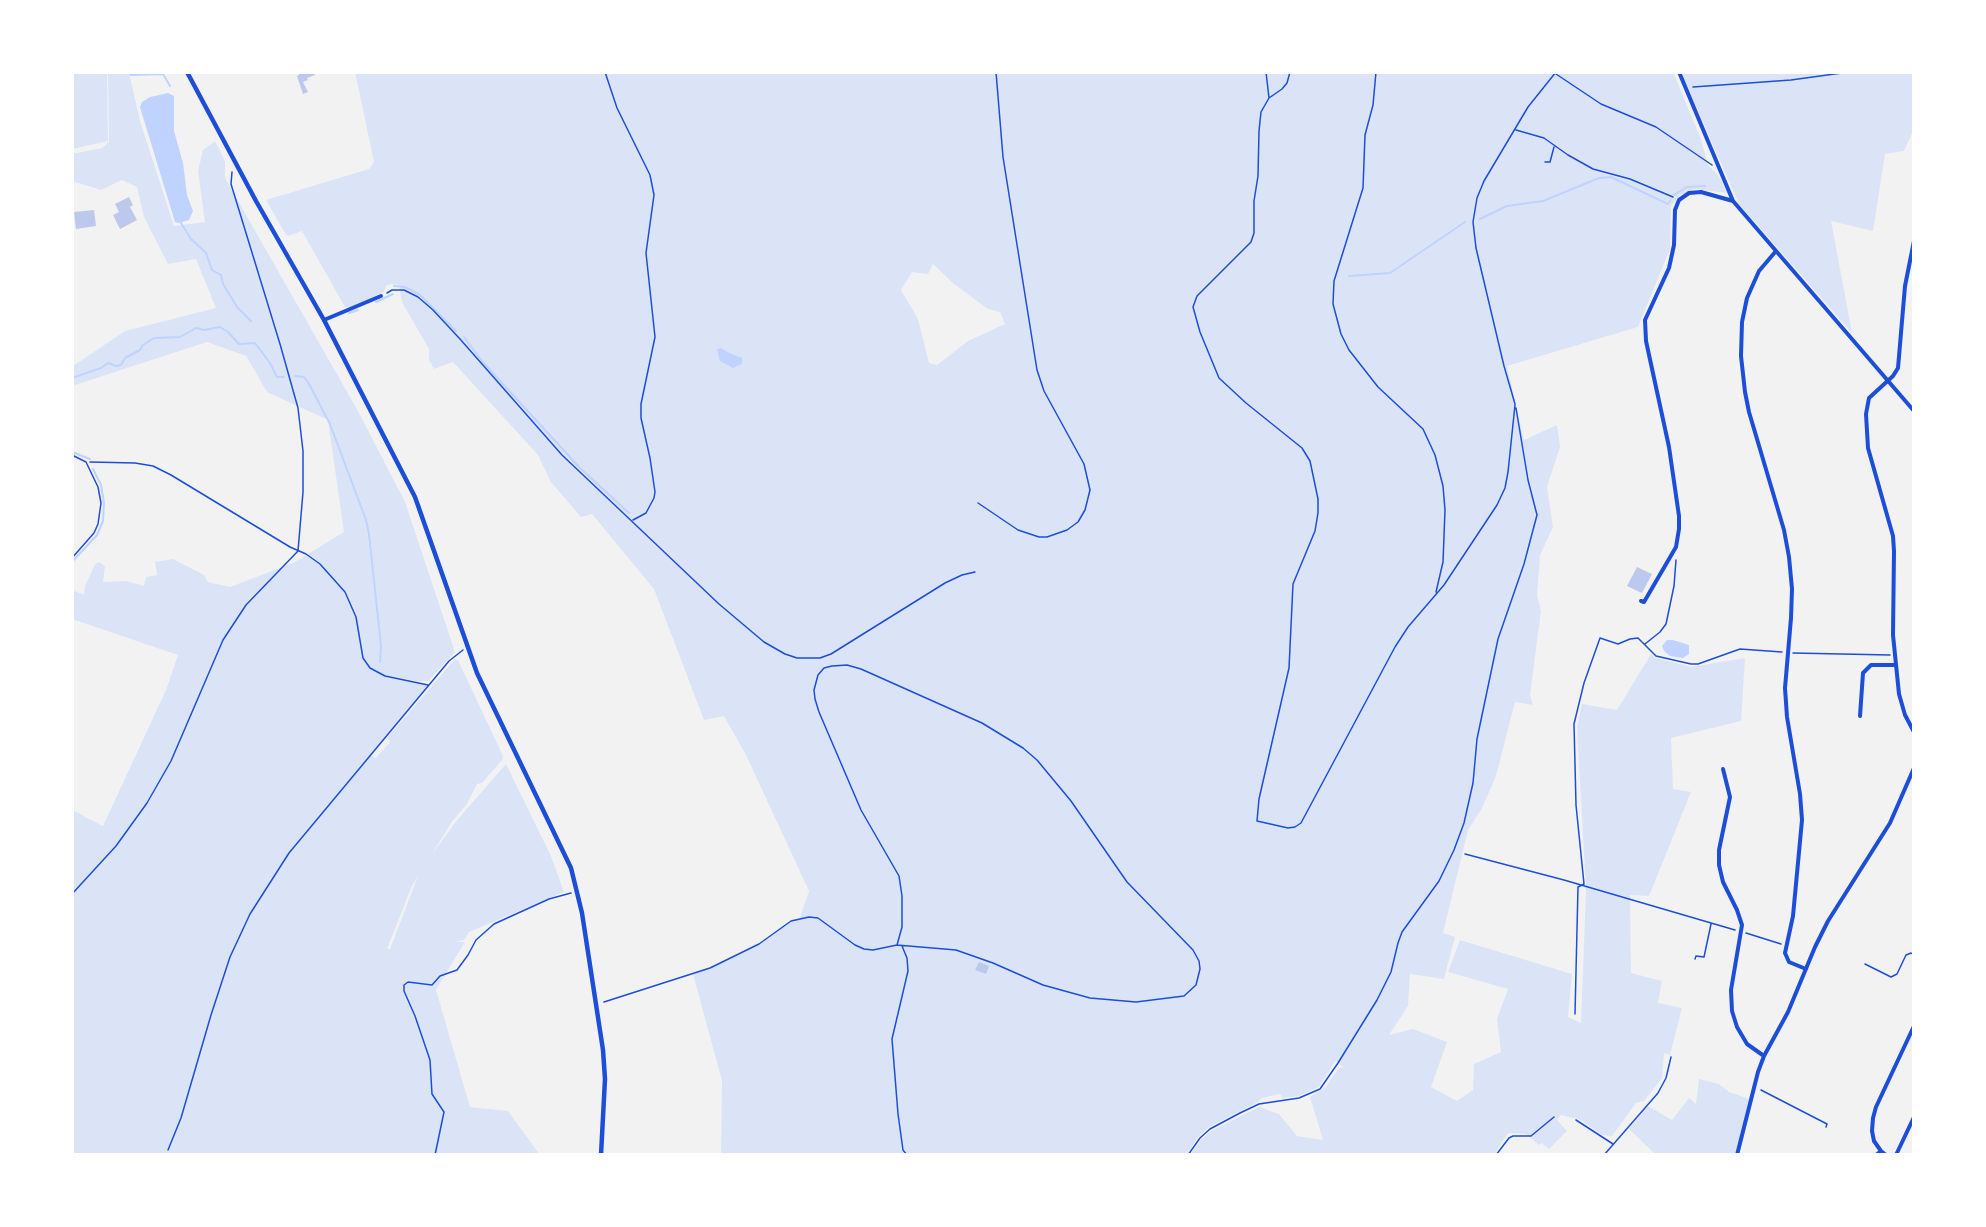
<!DOCTYPE html>
<html>
<head>
<meta charset="utf-8">
<style>
  body { margin:0 }
  #map { position:relative; width:1986px; height:1227px; overflow:hidden; background:#f2f2f2; font-family:Merriweather,serif }
  canvas { display:block }
  .frame { position:absolute; inset:0; border:74px solid #fff; pointer-events:none }
</style>
</head>
<body>
<div id="map">
<canvas width="1986" height="1227"></canvas>
<div class="frame"></div>
</div>
<script>
const ctx = document.querySelector('canvas').getContext('2d');
ctx.lineJoin = 'round';
function paint(path, color) { ctx.fillStyle = color; ctx.fill(path, 'evenodd'); }
const toPath = rows => new Path2D(rows.map(r => 'M' + r).join(''));
function stroke(path, color, width, dash) { ctx.strokeStyle = color; ctx.lineWidth = width; ctx.lineCap = dash ? 'butt' : 'round'; ctx.setLineDash(dash || []); ctx.stroke(path); }
const green = toPath([
  [72,72,107,72,108,141,72,149],
  [108,72,129,72,140,121,174,226,205,222,198,171,203,150,215,141,225,161,225,178,358,411,405,502,455,652,428,681,416,681,386,676,429,685,370,755,376,758,390,742,387,738,455,659,458,660,503,756,502,760,482,783,477,784,467,804,451,823,432,854,458,819,506,764,551,856,564,892,469,932,464,940,454,942,465,942,436,990,470,1107,508,1111,540,1155,72,1155,72,810,103,826,166,690,178,655,72,619,72,590,84,595,85,586,95,564,99,562,105,566,103,582,126,581,144,586,146,577,157,575,155,562,173,559,204,575,208,582,230,587,293,563,344,532,328,420,267,392,246,356,207,342,72,386,73,366,125,331,216,308,196,259,168,264,144,217,137,187,122,180,101,190,72,181,72,154,102,148,109,142],
  [418,876,390,949,387,949,411,888],
  [355,72,1673,72,1701,139,1708,165,1718,175,1727,193,1694,189,1680,195,1671,206,1670,249,1638,327,1507,366,1524,440,1557,425,1560,447,1547,487,1553,527,1540,555,1537,595,1541,611,1530,695,1533,705,1515,702,1496,776,1482,808,1468,830,1443,933,1455,937,1444,979,1410,974,1408,1006,1389,1035,1413,1029,1447,1042,1431,1087,1457,1101,1473,1090,1474,1064,1501,1052,1497,1019,1508,989,1448,972,1460,940,1572,974,1568,1017,1581,1023,1586,890,1577,727,1582,704,1617,710,1651,654,1656,658,1691,667,1745,658,1741,721,1671,738,1673,789,1691,792,1649,896,1630,895,1631,973,1662,981,1658,1003,1682,1008,1670,1055,1664,1053,1662,1078,1644,1101,1636,1103,1612,1136,1602,1135,1581,1120,1561,1115,1557,1120,1567,1131,1549,1149,1542,1143,1539,1145,1526,1134,1508,1133,1494,1155,1190,1155,1201,1140,1211,1131,1259,1107,1279,1114,1297,1136,1323,1140,1310,1097,1326,1087,1338,1069,1343,1067,1335,1061,1319,1087,1299,1096,1283,1098,1280,1094,1261,1098,1258,1102,1209,1127,1198,1137,1186,1155,721,1155,722,1081,693,974,734,957,760,944,791,921,800,918,809,891,746,755,724,716,704,720,654,589,592,514,581,517,551,482,538,455,453,362,434,369,429,360,429,349,402,302,399,285,391,284,386,286,384,292,349,308,345,307,302,231,288,236,285,233,266,200,369,169,374,162],
  [933,264,954,284,988,309,1000,312,1005,324,968,341,937,365,929,363,918,319,901,290,912,272,928,274],
  [1681,72,1823,72,1822,75,1849,72,1914,72,1914,129,1904,151,1885,154,1873,231,1831,221,1852,333,1739,204],
  [1699,1079,1719,1084,1729,1092,1749,1099,1735,1155,1656,1155,1629,1129,1648,1106,1672,1120,1689,1098,1696,1104]
]);
const water = toPath([
  [168,93,174,96,174,131,183,163,187,195,193,211,189,220,179,223,175,222,140,107,142,102,150,97],
  [721,348,729,353,742,358,742,364,733,368,720,361,717,349],
  [1667,640,1673,640,1689,645,1689,654,1683,658,1670,656,1664,651,1662,646]
]);
const stream = toPath([
  [128,72,131,75,163,74,170,86],
  [1674,195,1687,187,1705,186],
  [1480,219,1507,206,1543,201,1599,178,1611,177,1668,204,1670,201],
  [181,223,191,239,206,253,212,270,221,275,223,284,237,307,251,321],
  [1349,276,1390,273,1465,222],
  [394,286,405,287,420,295,456,331],
  [376,302,393,294],
  [349,313,358,310],
  [464,337,482,361,533,417,580,468,629,513],
  [295,376,304,377,308,382,330,424,366,520,369,534,381,646,380,662],
  [72,378,101,368,108,363,116,366,121,365,125,358,140,350,143,345,154,338,180,337,196,328,204,330,220,327,228,332,239,344,255,343,270,363,277,377,284,377],
  [72,452,90,459],
  [72,562,97,535,103,521,104,503,101,485,93,469]
]);
const building = toPath([
  [298,72,314,72,315,75,307,78,308,80,303,82,308,92,303,94,297,76,299,75],
  [129,197,133,205,130,207,137,220,120,229,113,215,119,212,115,204],
  [94,210,96,226,76,229,74,212],
  [1637,567,1652,574,1642,593,1627,586],
  [979,962,989,966,986,974,975,970]
]);
const path = toPath([
  [605,72,617,108,650,175,654,195,646,253,655,337,641,404,641,418,650,458,655,492,654,498,646,513,633,520],
  [1266,72,1269,98],
  [1290,72,1287,83,1282,89,1269,98,1261,112,1259,131,1258,176,1254,201,1254,233,1251,242,1197,296,1193,307,1200,332,1219,378,1246,403,1302,448,1310,461,1318,499,1318,513,1315,531,1293,584,1289,668,1259,799,1257,821,1288,828,1295,827,1301,823,1395,647,1408,627,1444,585,1497,505,1505,488,1508,472,1515,405],
  [1376,72,1373,105,1365,135,1363,188,1334,281,1333,304,1341,334,1349,350,1378,387,1423,429,1435,455,1443,486,1445,510,1443,562,1436,592],
  [1553,72,1601,104,1656,127,1712,165],
  [1693,87,1791,80,1849,72],
  [1516,130,1544,138,1568,155,1593,169,1630,179,1673,197],
  [1545,162,1550,162,1554,147],
  [387,293,392,290,404,290,418,297,433,310,460,339,562,455,719,604,764,642,785,654,797,658,820,658,831,654,945,583,962,575,975,572],
  [1515,404,1504,366,1476,248,1473,222,1477,198,1484,181,1528,107,1556,72],
  [90,462,135,463,153,466,171,475,290,547,306,554,320,564,345,592,356,617,363,658,370,668,385,676,428,685],
  [978,503,1018,530,1039,537,1047,537,1067,530,1078,522,1085,510,1090,490,1084,464,1044,391,1037,370,1003,157,996,72],
  [1645,644,1660,632,1666,624,1674,586,1676,560],
  [1793,653,1890,655],
  [1465,854,1564,880,1735,930],
  [72,894,116,846,147,803,171,761,223,640,246,605,298,551,303,492,303,451,298,408,280,344,231,184,232,172],
  [1746,933,1781,944],
  [902,946,907,958,908,971,892,1039,898,1114,903,1150,907,1155],
  [1695,959,1696,956,1704,957,1711,924],
  [604,1002,710,968,759,944,791,921,809,917,818,918,855,945,864,949,873,950,897,945,956,950,993,963,1043,985,1090,998,1136,1002,1184,996,1196,985,1200,969,1199,961,1193,950,1127,882,1071,801,1037,760,1023,748,982,723,861,669,847,665,832,666,824,668,818,675,814,690,815,699,819,712,861,810,899,876,902,896,902,927,897,945],
  [1575,1014,1578,887,1584,884,1576,805,1574,724,1584,683,1600,638,1618,644,1630,639,1638,638,1656,656,1691,664,1698,664,1740,649,1782,652],
  [1761,1090,1827,1124,1826,1127],
  [1576,1120,1613,1144],
  [168,1150,181,1118,211,1015,230,957,250,914,289,853,449,661,463,650],
  [435,1155,444,1112,432,1094,430,1060,415,1016,404,991,404,985,408,982,432,985,440,976,457,970,468,955,476,940,494,924,549,899,571,893],
  [1188,1155,1200,1138,1210,1129,1240,1113,1259,1104,1299,1098,1320,1089,1338,1063,1377,1000,1391,972,1398,943,1402,932,1439,881,1454,850,1464,823,1473,783,1477,739,1498,639,1524,564,1537,515,1528,480,1516,408],
  [1496,1155,1509,1138,1513,1136,1531,1136,1554,1117],
  [1604,1155,1658,1093,1666,1078,1671,1057]
]);
const service = toPath([
  [72,455,86,462,98,487,101,503,98,524,94,533,72,558],
  [1865,964,1891,977,1897,974,1906,955,1911,953,1914,955]
]);
const minor = toPath([
  [1679,72,1733,201,1914,411],
  [1914,241,1905,286,1898,368,1893,376,1869,398,1866,414,1868,448,1893,536,1894,551,1893,635,1899,694,1905,715,1914,732],
  [1776,251,1759,271,1747,298,1742,322,1741,356,1745,392,1749,412,1784,530,1789,557,1792,589,1791,618,1785,688,1787,717,1800,794,1802,820,1793,916,1785,953,1789,962,1806,969],
  [324,320,381,296],
  [1641,601,1644,602,1676,547,1679,529,1679,516,1669,447,1646,341,1645,320,1669,268,1674,245,1675,210,1679,200,1689,193,1701,192,1733,201],
  [1860,716,1863,673,1871,665,1896,665],
  [1723,769,1730,797,1719,850,1719,865,1723,882,1737,910,1742,925,1731,990,1732,1011,1737,1027,1747,1044,1764,1056],
  [1737,1155,1758,1072,1764,1056,1788,1012,1815,947,1828,921,1890,823,1914,768],
  [1876,1155,1881,1151],
  [1886,1155,1881,1151,1874,1141,1872,1131,1873,1118,1876,1107,1914,1026],
  [1896,1155,1914,1117]
]);
const tertiary = toPath([
  [187,72,256,201,324,320,415,497,477,673,571,868,582,913,603,1050,605,1079,601,1155]
]);
paint(green, '#dbe4f7');
paint(water, '#bfd3fe');
stroke(stream, '#bfd3fe', 2);
paint(building, '#bdc9ec');
stroke(path, '#1d4ed8', 1.5);
stroke(service, '#1d4ed8', 1.5);
stroke(minor, '#1d4ed8', 4);
stroke(tertiary, '#1d4ed8', 4.5);
</script>
</body>
</html>
